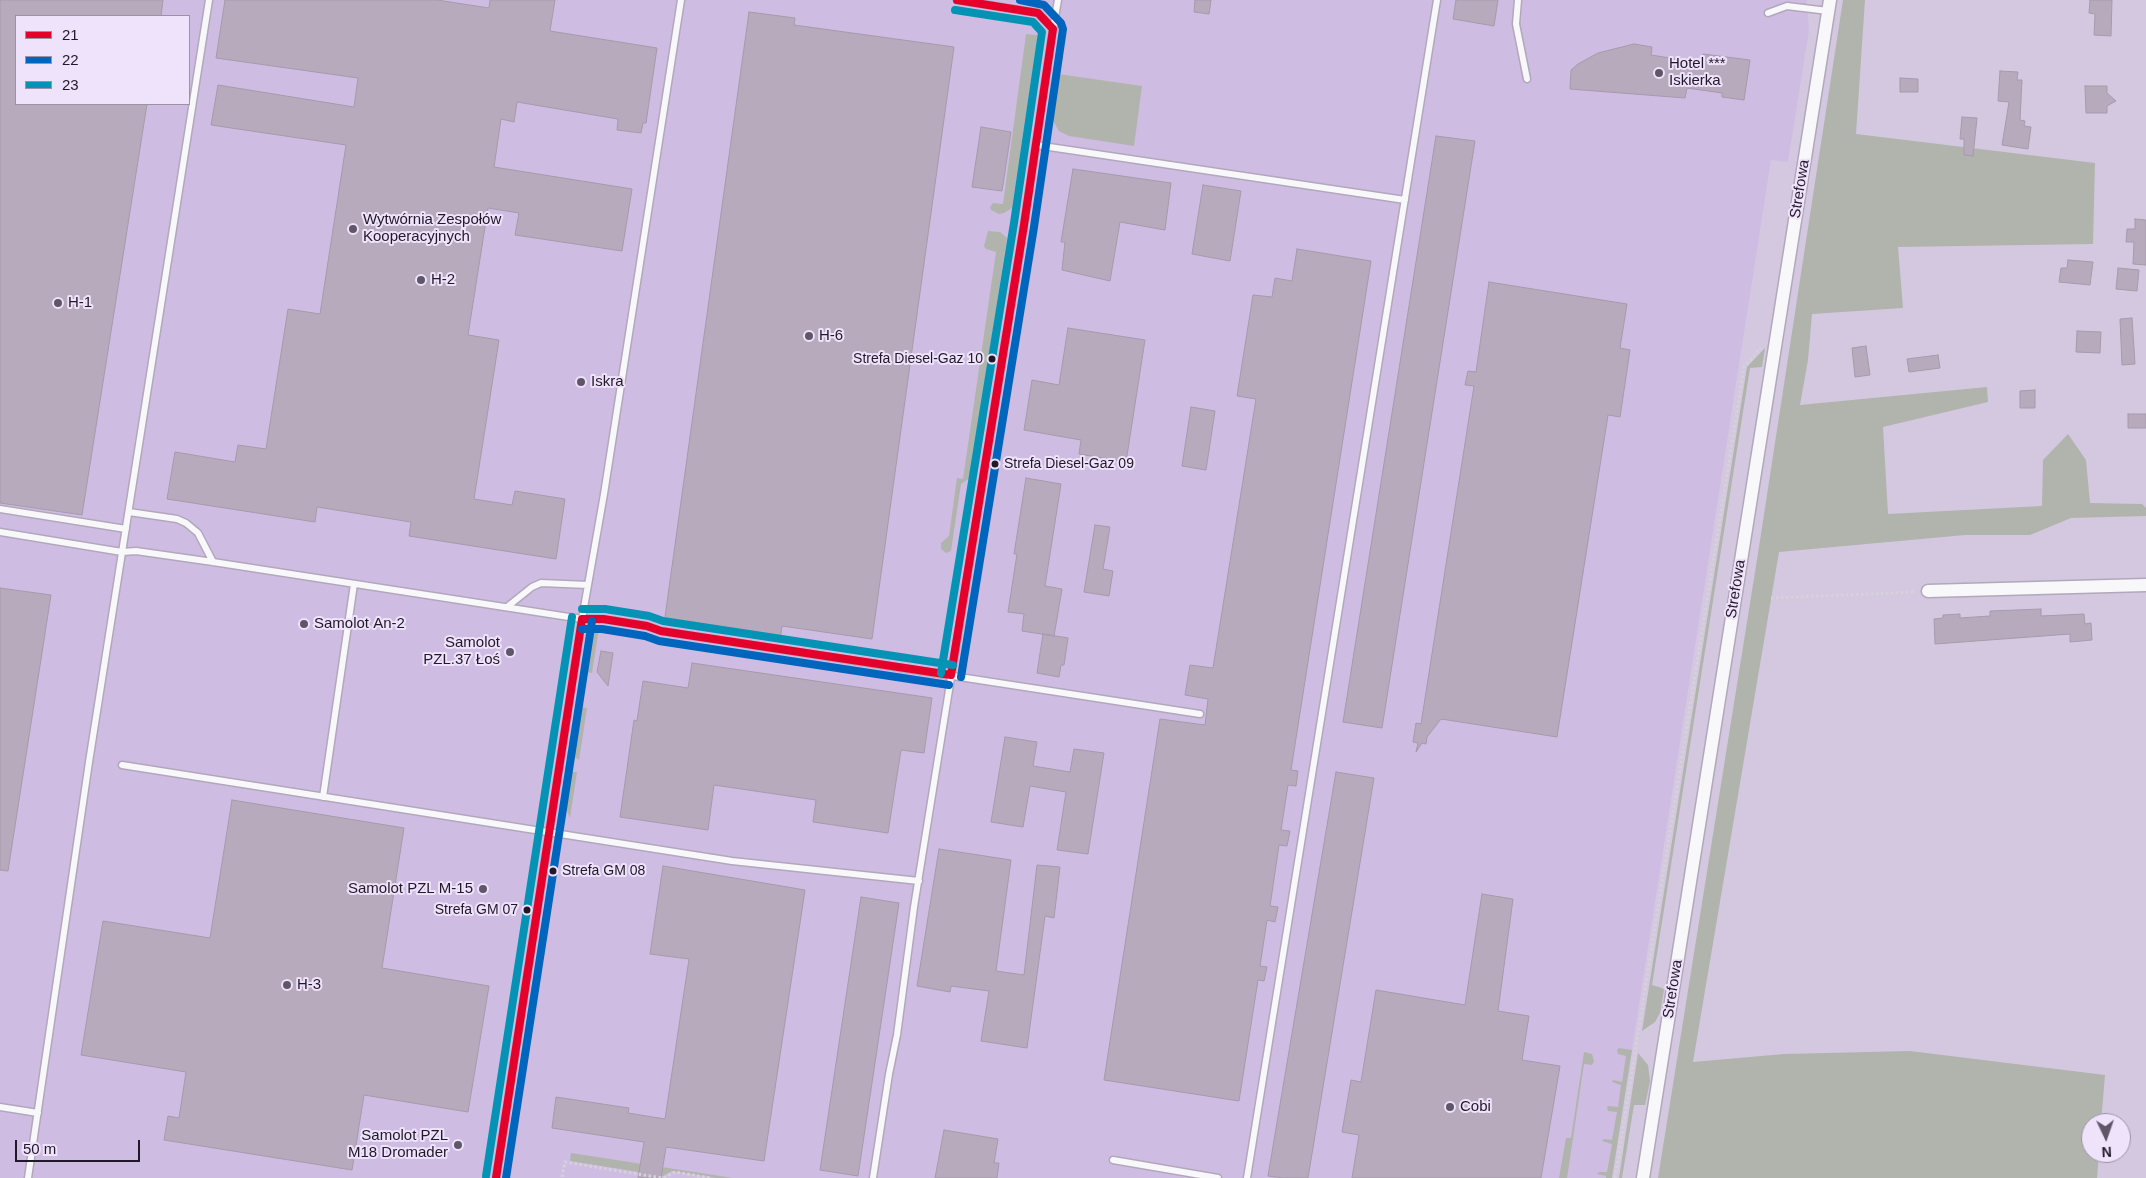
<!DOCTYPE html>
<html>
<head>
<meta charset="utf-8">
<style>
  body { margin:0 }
  #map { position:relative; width:2146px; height:1178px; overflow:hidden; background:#d3c8e0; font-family:Helvetica,sans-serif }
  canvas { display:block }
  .legend { position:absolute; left:15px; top:15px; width:175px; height:90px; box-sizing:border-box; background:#eee3fa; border:1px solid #9c92a6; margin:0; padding:6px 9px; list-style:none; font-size:15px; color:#211829 }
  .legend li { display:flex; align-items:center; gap:10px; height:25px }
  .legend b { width:25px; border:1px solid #9c92a6 }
  .north { position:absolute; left:2081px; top:1113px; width:50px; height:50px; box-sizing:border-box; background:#eee3fa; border:1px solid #9c92a6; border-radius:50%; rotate:177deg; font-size:14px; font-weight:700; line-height:20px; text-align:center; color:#211829 }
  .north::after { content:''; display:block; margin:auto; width:18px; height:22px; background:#5f5669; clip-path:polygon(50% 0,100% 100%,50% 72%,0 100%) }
  .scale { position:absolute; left:15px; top:1140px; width:125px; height:22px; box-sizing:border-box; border:2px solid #211829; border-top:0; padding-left:6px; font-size:15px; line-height:18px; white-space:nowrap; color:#211829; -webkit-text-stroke:4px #eee3fa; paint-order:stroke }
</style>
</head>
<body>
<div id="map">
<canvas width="2146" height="1178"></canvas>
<ul class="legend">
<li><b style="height:6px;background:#e4002b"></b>21</li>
<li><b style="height:6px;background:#0065bd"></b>22</li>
<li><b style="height:6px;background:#0593b5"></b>23</li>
</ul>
<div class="north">N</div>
<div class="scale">50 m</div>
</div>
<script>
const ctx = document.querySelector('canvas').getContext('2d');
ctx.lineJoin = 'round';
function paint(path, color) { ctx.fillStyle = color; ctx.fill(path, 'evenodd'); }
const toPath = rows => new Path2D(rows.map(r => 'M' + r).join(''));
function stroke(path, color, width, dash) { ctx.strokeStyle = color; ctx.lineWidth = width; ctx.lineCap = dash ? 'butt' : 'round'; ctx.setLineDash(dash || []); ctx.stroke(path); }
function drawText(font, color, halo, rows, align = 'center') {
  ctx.font = font + ' Helvetica,sans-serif'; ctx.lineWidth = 4; ctx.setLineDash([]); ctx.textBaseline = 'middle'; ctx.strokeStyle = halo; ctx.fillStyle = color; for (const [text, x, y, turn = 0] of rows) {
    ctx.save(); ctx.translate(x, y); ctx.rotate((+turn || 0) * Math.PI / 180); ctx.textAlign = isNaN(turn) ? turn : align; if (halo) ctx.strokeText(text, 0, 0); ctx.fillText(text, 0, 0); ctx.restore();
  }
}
const built = toPath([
  [0,0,1807,0,1809,30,1788,162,1771,160,1612,1178,0,1178],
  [16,16,189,16,189,104,16,104]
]);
const green = toPath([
  [1843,0,1865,0,1856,134,2095,163,2093,244,1898,247,1903,308,1812,314,1808,360,1800,405,1987,387,1988,402,1883,427,1888,514,2042,506,2043,460,2068,434,2086,460,2090,503,2142,504,2146,508,2146,516,2071,518,2030,535,1965,535,1779,552,1693,1062,1784,1054,1910,1051,2105,1075,2101,1123,2091,1123,2091,1153,2099,1153,2097,1178,1658,1178,1759,547],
  [1026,34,1037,35,1036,46,1012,208,1004,213,999,214,991,210,990,207,993,203,1003,204],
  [1058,74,1142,86,1134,146,1069,136,1059,131,1052,119],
  [988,231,1000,232,1007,238,970,478,961,484,951,551,946,553,941,549,941,543,949,536,957,478,963,479,996,252,986,249,984,246],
  [1765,348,1762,367,1750,368,1652,985,1662,988,1664,990,1660,1013,1655,1022,1642,1031,1747,367],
  [599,628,592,673,586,672,592,635],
  [581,707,587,708,579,760,573,756],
  [573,772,577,772,570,818,565,806,570,775],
  [1619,1048,1632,1050,1612,1178,1606,1178,1606,1176,1597,1174,1599,1172,1607,1172,1612,1144,1602,1141,1604,1139,1612,1140,1617,1112,1608,1111,1607,1108,1608,1106,1618,1107,1621,1085,1612,1082,1613,1080,1622,1082,1626,1056,1618,1054,1617,1050],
  [1584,1052,1592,1054,1594,1061,1592,1065,1584,1064,1567,1178,1559,1178,1566,1138,1571,1138],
  [1638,1053,1648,1065,1650,1081,1645,1105,1634,1105,1622,1178,1619,1178],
  [571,1153,733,1178,717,1178,672,1171,663,1176,570,1161]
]);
const building = toPath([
  [0,0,163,0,161,16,16,16,16,104,147,104,82,515,0,503,0,0],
  [225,0,437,0,489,8,490,0,555,0,550,31,657,48,646,123,643,123,641,133,617,130,618,119,517,102,514,122,501,119,494,167,632,189,622,251,515,235,519,213,488,208,468,335,499,340,474,499,512,505,515,491,565,499,556,559,409,536,411,522,317,507,315,522,167,499,175,452,235,462,238,445,266,449,288,309,320,314,346,145,211,125,218,85,354,107,358,78,216,58,225,0],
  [1195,0,1211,0,1209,14,1194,12,1195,0],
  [1456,0,1498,0,1494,26,1453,19,1456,0],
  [2090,0,2112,0,2111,36,2094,35,2095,14,2089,13,2090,0],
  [749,12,795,18,794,25,954,47,872,639,782,626,780,640,664,624,749,12],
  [1634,44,1652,47,1651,55,1702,63,1703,54,1750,60,1744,100,1722,97,1722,93,1687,88,1685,98,1570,89,1571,70,1578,64,1598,53,1634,44],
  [2000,71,2018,72,2017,80,2022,80,2020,120,2025,121,2024,126,2031,127,2028,149,2002,145,2009,102,1998,101,2000,71],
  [1900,78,1918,79,1918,92,1900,92,1900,78],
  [2085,86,2107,86,2107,93,2116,101,2107,106,2107,113,2086,113,2085,86],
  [1962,117,1977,118,1973,156,1964,155,1964,139,1960,139,1962,117],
  [981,127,1011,132,1002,191,972,187,981,127],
  [1436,136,1475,141,1382,728,1343,722,1436,136],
  [1073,169,1171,183,1165,230,1120,222,1110,281,1062,270,1065,242,1061,242,1073,169],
  [1203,185,1241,191,1230,261,1192,254,1203,185],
  [2135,219,2146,220,2146,265,2133,264,2134,242,2126,242,2127,229,2135,229,2135,219],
  [1297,249,1371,261,1291,770,1298,771,1296,786,1288,785,1281,830,1290,831,1287,846,1279,845,1270,906,1278,907,1275,922,1267,920,1260,966,1267,967,1264,981,1258,980,1239,1101,1104,1080,1160,719,1205,725,1208,699,1185,695,1190,665,1213,668,1256,399,1237,396,1253,295,1272,297,1275,278,1292,281,1297,249],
  [2068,260,2093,262,2090,285,2059,282,2061,268,2067,268,2068,260],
  [2118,268,2139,270,2137,291,2116,289,2118,268],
  [1489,282,1627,304,1620,348,1630,350,1620,417,1608,415,1557,737,1441,719,1427,737,1426,744,1422,743,1416,752,1418,743,1413,742,1416,723,1421,724,1474,386,1465,385,1468,371,1476,372,1489,282],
  [2132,318,2135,364,2122,365,2120,319,2132,318],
  [1068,328,1145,340,1126,462,1079,454,1081,440,1024,430,1032,380,1059,385,1068,328],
  [2077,331,2101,332,2100,353,2076,352,2077,331],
  [1866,346,1870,375,1855,377,1852,348,1866,346],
  [1938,355,1940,368,1909,372,1907,359,1938,355],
  [2035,390,2035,408,2020,408,2020,391,2035,390],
  [1191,407,1215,411,1206,470,1182,466,1191,407],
  [2128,414,2146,414,2146,428,2128,428,2128,414],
  [1026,478,1061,484,1045,586,1062,589,1054,636,1022,631,1024,614,1008,612,1017,554,1014,554,1026,478],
  [1095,525,1110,527,1103,569,1113,571,1109,596,1084,592,1095,525],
  [0,588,51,595,8,871,0,870,0,588],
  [2041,609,2041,616,2084,614,2085,624,2091,623,2092,640,2070,642,2070,634,1935,644,1934,619,1943,618,1943,615,1960,614,1960,618,1990,616,1990,611,2041,609],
  [1043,634,1068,638,1064,665,1061,665,1059,677,1037,673,1043,634],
  [601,651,613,653,608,686,597,672,601,651],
  [692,663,932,698,924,753,901,750,888,833,813,822,816,800,714,785,708,830,620,817,634,720,637,721,643,681,688,688,692,663],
  [1005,737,1037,742,1033,766,1070,772,1074,749,1104,753,1088,854,1057,850,1066,792,1030,786,1023,827,991,822,1005,737],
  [1336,772,1374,778,1308,1178,1284,1178,1268,1176,1336,772],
  [232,800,404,828,382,968,489,986,468,1112,364,1095,352,1170,164,1140,168,1116,179,1118,186,1072,81,1055,103,921,210,938,232,800],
  [939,849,1011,860,996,971,1024,975,1037,865,1060,867,1054,918,1045,916,1027,1048,981,1041,989,991,951,986,950,992,917,986,939,849],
  [663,866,805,890,764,1161,666,1147,661,1178,638,1178,644,1142,552,1128,556,1097,629,1108,628,1113,665,1119,689,959,650,954,663,866],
  [1482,894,1513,899,1498,1011,1529,1016,1522,1060,1560,1066,1541,1178,1352,1178,1359,1135,1342,1132,1351,1080,1361,1082,1376,990,1465,1005,1482,894],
  [861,897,899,903,858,1176,820,1170,861,897],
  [944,1130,998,1139,994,1163,999,1163,997,1178,935,1178,944,1130]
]);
const path = toPath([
  [1771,598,1915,592],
  [562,1177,565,1162,662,1178],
  [664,1178,675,1172,711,1178],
  [1615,1178,1744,367,1761,348]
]);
const lane = toPath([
  [1518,0,1516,24,1527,79],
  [1768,13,1787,6,1828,11],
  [1053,29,1058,0],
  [1036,145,1405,200],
  [0,509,126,529],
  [129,512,177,519,186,523,198,533,213,562],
  [0,532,122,552,136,551,213,562,582,619,603,619,647,626,661,631,1200,714],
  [507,607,532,587,541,583,588,585],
  [122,765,732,861,919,881],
  [323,797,354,584],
  [0,1107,38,1113],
  [1113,1160,1218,1178],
  [28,1178,89,762,209,0],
  [496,1178,582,619,604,494,681,0],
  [873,1178,889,1074,897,1035,914,907,1024,225,1053,29,1038,13,957,0],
  [1247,1178,1437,0]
]);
const street = toPath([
  [1928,591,2146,585],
  [1643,1178,1830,0]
]);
const bus1 = toPath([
  [582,619,603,619,647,626,661,631,951,675],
  [951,675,1024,225,1053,29,1038,13,957,0],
  [496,1178,582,619]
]);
const bus2 = toPath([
  [582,629,602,629,645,636,659,641,949,685],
  [961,677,1034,227,1063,29,1061,23,1044,5,1020,0],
  [506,1178,592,621]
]);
const bus3 = toPath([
  [582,609,605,609,649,616,663,621,953,665],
  [941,673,1014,223,1042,32,1033,22,955,10],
  [486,1176,572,617]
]);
const markers = [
  [1659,73,5,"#5f5669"],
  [353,229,5,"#5f5669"],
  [421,280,5,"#5f5669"],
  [58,303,5,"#5f5669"],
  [809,336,5,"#5f5669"],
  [992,359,4.5,"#211829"],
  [581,382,5,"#5f5669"],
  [995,464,4.5,"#211829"],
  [304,624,5,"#5f5669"],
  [510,652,5,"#5f5669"],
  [553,871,4.5,"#211829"],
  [483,889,5,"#5f5669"],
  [527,910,4.5,"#211829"],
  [287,985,5,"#5f5669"],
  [1450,1107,5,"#5f5669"],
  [458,1145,5,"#5f5669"]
];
const busNames = [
  ["Strefa Diesel-Gaz 10",983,359],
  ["Strefa Diesel-Gaz 09",1004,464,"left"],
  ["Strefa GM 08",562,871,"left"],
  ["Strefa GM 07",518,910]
];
const poiNames = [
  ["Hotel ***",1669,64],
  ["Iskierka",1669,81],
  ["Wytwórnia Zespołów",363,220],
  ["Kooperacyjnych",363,237],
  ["H-2",431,280],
  ["H-1",68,303],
  ["H-6",819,336],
  ["Iskra",591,382],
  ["Samolot An-2",314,624],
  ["Samolot",500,643,"right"],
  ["PZL.37 Łoś",500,660,"right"],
  ["Samolot PZL M-15",473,889,"right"],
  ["H-3",297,985],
  ["Cobi",1460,1107],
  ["Samolot PZL",448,1136,"right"],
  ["M18 Dromader",448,1153,"right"]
];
const streetNames = [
  ["Strefowa",1800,189,-81],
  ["Strefowa",1736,589,-81],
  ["Strefowa",1673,989,-81]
];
paint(built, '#cfbce3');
paint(green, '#b0b4ac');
paint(building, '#b6aabc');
stroke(building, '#a69aac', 1);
stroke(lane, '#b1a8bb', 9);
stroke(street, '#b1a8bb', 15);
stroke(path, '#d6d2d9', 3, [2.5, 2.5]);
stroke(lane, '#f8f7fa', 6);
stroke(street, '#f8f7fa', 12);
stroke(bus1, '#e4002b', 8);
stroke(bus2, '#0065bd', 8);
stroke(bus3, '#0593b5', 8);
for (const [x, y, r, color] of markers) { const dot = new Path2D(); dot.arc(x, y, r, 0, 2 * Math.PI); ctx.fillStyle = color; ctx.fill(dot); stroke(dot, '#eee3fa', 2); }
drawText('14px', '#211829', '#eee3fa', busNames, 'right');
drawText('15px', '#211829', '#eee3fa', poiNames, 'left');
drawText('15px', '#211829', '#eee3fa', streetNames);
</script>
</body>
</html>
